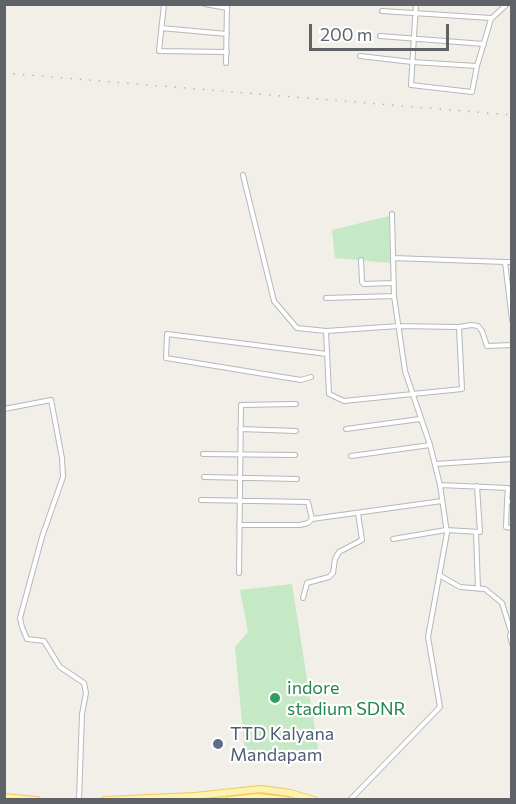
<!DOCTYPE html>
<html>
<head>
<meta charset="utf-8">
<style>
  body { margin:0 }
  #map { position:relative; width:516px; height:804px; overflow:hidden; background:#f1efe8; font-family:Commissioner,sans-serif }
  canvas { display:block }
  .frame { position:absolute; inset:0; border:6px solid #5f6368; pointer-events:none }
  .scale { position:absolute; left:309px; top:24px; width:140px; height:27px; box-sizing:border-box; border:3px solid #5f6368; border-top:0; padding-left:8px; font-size:18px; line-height:21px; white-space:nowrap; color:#5f6368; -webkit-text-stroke:4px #fff; paint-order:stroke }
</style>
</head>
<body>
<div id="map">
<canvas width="516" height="804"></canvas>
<div class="frame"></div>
<div class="scale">200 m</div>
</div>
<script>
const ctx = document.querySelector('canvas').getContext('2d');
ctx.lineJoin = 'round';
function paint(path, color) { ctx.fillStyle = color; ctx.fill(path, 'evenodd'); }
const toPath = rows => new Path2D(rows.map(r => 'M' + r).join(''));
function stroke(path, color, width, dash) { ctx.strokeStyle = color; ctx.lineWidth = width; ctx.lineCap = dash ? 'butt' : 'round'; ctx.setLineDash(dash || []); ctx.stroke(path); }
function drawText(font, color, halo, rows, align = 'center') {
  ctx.font = font + ' Commissioner,sans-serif'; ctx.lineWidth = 4.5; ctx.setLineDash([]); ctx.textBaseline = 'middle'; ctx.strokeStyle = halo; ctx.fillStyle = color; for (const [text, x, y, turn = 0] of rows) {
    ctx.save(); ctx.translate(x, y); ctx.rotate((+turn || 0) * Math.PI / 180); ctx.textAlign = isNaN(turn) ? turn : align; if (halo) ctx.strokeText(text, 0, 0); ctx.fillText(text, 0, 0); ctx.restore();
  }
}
const green = toPath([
  [389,216,390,263,335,258,332,230],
  [292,584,318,749,245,754,235,647,248,632,240,590]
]);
const street = toPath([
  [164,4,159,51,227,52],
  [205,4,227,8],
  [416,4,411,85,472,92,477,66],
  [382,11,491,18],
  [161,28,227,34],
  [380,36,484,44],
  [360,56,412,62,477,66,491,19,507,4],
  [226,63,227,4],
  [243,175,274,301,297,328,326,331,329,394,344,401,462,389,459,327],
  [393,258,505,262],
  [361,260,362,282,364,284,394,283],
  [512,262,505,262,512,320],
  [326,298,394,296],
  [326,331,399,326,459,327,471,325,478,326,482,331,487,346,512,345],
  [311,377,301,380,166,358,167,334,327,354],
  [4,409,51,400,52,405,62,458,63,477,42,537,20,618,22,627,27,639,44,641,60,667,84,683,86,693,82,714,79,800],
  [240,429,296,431],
  [346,429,420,419],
  [203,454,295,455],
  [351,456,430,445],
  [435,464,512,459],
  [204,477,297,479],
  [440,485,508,488,507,501,512,502],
  [201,500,308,502,312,519],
  [507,501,506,527,512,528],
  [239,525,300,525,308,523,312,519,442,501],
  [476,532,478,589],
  [393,539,446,530,480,532,477,486],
  [239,573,241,405,296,404],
  [439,575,460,587,485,589,502,603,512,635],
  [303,598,307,583,329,577,333,573,335,559,339,552,362,540,358,513],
  [510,635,512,644],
  [350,800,440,707,428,637,447,533,440,485,430,445,405,371,394,296,392,214]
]);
const primary = toPath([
  [4,797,37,800],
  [105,800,195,796,261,789,290,793,314,800],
  [229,800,257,797,286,800]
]);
const rail = toPath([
  [4,73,512,115]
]);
const markers = [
  [275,698,6,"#2e9e5b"],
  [218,744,6,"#5c6f8a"]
];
const leisureNames = [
  ["indore",287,688],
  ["stadium SDNR",287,709]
];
const serviceNames = [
  ["TTD Kalyana",230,734],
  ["Mandapam",230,755]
];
paint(green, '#c5e8c5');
stroke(street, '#b5b8bc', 6);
stroke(primary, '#f2c960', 8);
stroke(street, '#fff', 4);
stroke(primary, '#fff2af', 6);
stroke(rail, '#b6b7b8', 1.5, [1.5, 8]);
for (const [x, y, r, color] of markers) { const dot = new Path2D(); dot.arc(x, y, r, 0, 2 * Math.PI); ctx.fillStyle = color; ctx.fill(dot); stroke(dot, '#fff', 2); }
drawText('18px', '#27864d', '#fff', leisureNames, 'left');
drawText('18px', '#4e5e75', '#fff', serviceNames, 'left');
</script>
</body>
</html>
